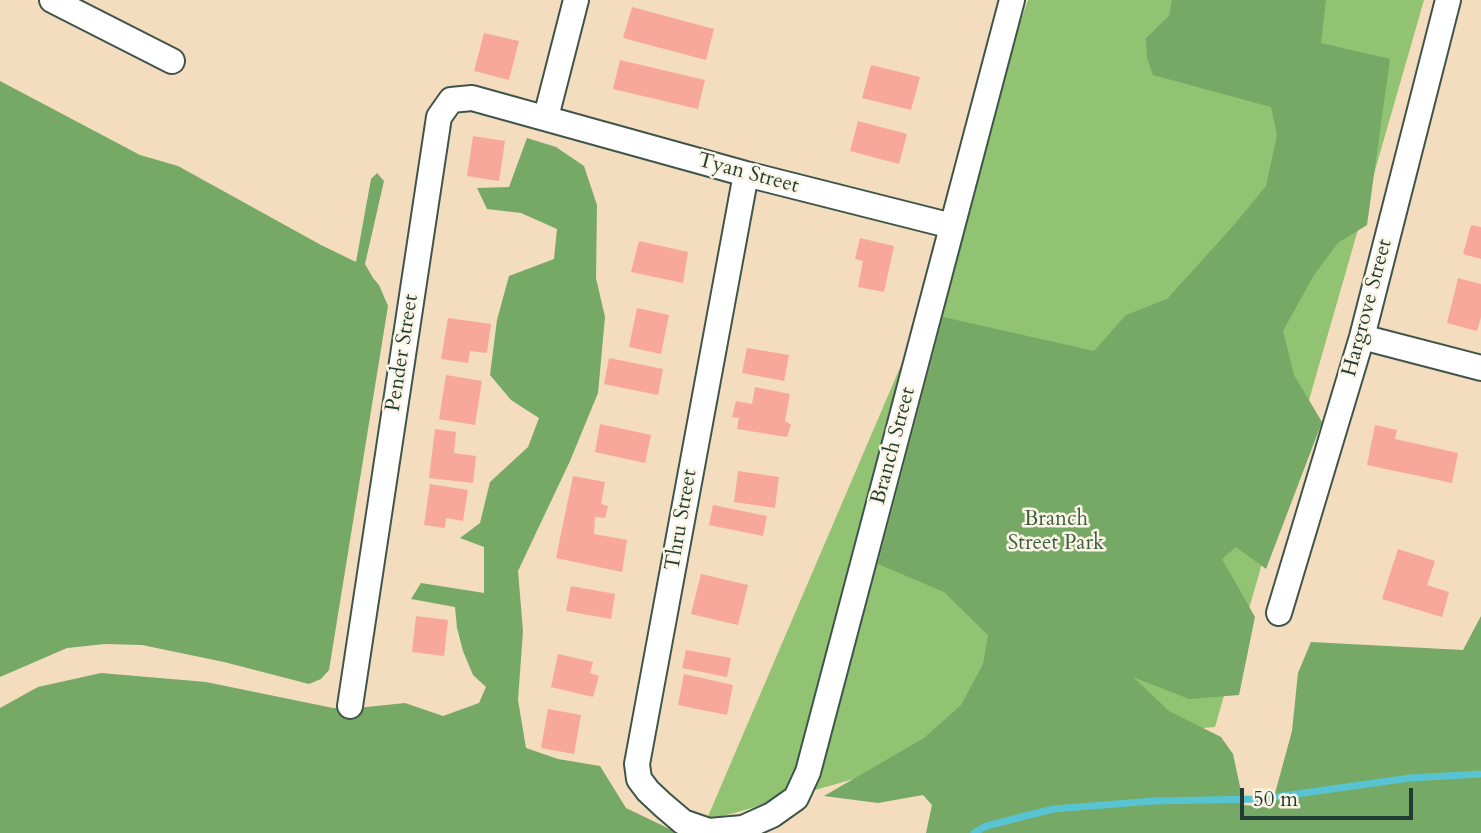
<!DOCTYPE html>
<html>
<head>
<meta charset="utf-8">
<style>
  body { margin:0 }
  #map { position:relative; width:1481px; height:833px; overflow:hidden; background:#f3ddbe; font-family:Cardo,serif }
  canvas { display:block }
  .scale { position:absolute; left:1240px; top:788px; width:173px; height:32px; box-sizing:border-box; border:4px solid #1f3d34; border-top:0; padding-left:9px; font-size:21px; line-height:24px; white-space:nowrap; color:#1f3d34; -webkit-text-stroke:5px #fcf5e5; paint-order:stroke }
</style>
</head>
<body>
<div id="map">
<canvas width="1481" height="833"></canvas>
<div class="scale">50 m</div>
</div>
<script>
const ctx = document.querySelector('canvas').getContext('2d');
ctx.lineJoin = 'round';
function paint(path, color) { ctx.fillStyle = color; ctx.fill(path, 'evenodd'); }
const toPath = rows => new Path2D(rows.map(r => 'M' + r).join(''));
function stroke(path, color, width, dash) { ctx.strokeStyle = color; ctx.lineWidth = width; ctx.lineCap = dash ? 'butt' : 'round'; ctx.setLineDash(dash || []); ctx.stroke(path); }
function drawText(font, color, halo, rows, align = 'center') {
  ctx.font = font + ' Cardo,serif'; ctx.lineWidth = 5; ctx.setLineDash([]); ctx.textBaseline = 'middle'; ctx.strokeStyle = halo; ctx.fillStyle = color; for (const [text, x, y, turn = 0] of rows) {
    ctx.save(); ctx.translate(x, y); ctx.rotate((+turn || 0) * Math.PI / 180); ctx.textAlign = isNaN(turn) ? turn : align; if (halo) ctx.strokeText(text, 0, 0); ctx.fillText(text, 0, 0); ctx.restore();
  }
}
const green = toPath([
  [1028,0,1424,0,1215,727,970,746,706,821,970,204,983,125]
]);
const forest = toPath([
  [1172,0,1326,0,1321,43,1390,59,1367,225,1338,243,1314,275,1283,331,1294,375,1322,422,1266,569,1236,547,1222,559,1255,617,1239,695,1189,699,1133,677,1169,711,1221,737,1233,754,1244,805,1271,808,1292,731,1298,673,1311,642,1463,650,1481,616,1481,833,926,833,932,805,923,795,878,803,824,796,924,738,961,705,983,664,988,635,944,592,878,564,943,317,1094,351,1126,315,1167,299,1234,225,1266,186,1277,135,1271,107,1153,75,1147,58,1146,38,1169,16],
  [0,81,140,155,178,166,321,245,356,262,371,179,377,173,384,181,365,264,373,278,379,285,388,306,329,670,321,679,309,684,224,662,142,645,105,644,67,648,0,677],
  [527,138,556,147,584,166,597,205,596,278,605,317,598,393,570,461,518,571,523,631,518,700,526,748,558,759,600,766,626,808,678,833,0,833,0,708,38,687,101,673,206,682,333,708,367,707,405,703,443,716,479,703,486,687,473,675,463,651,457,628,455,607,411,599,421,583,484,593,484,547,460,538,480,523,490,482,528,447,539,418,511,400,490,375,497,320,509,276,554,259,557,229,521,213,487,209,477,188,509,187]
]);
const stream = toPath([
  [974,833,986,826,1053,809,1153,801,1261,799,1410,778,1481,774]
]);
const building = toPath([
  [632,7,714,29,706,60,623,38],
  [484,33,519,41,509,80,474,71],
  [620,60,705,80,698,109,613,89],
  [871,65,920,77,911,110,862,98],
  [858,121,907,134,899,164,850,151],
  [473,136,505,141,499,181,467,176],
  [1471,225,1481,227,1481,259,1463,254],
  [860,238,894,246,884,292,858,287,863,261,855,259],
  [639,241,688,252,683,283,631,272],
  [1458,278,1481,284,1481,317,1477,331,1447,323],
  [637,308,669,315,661,354,629,347],
  [448,318,491,324,487,353,470,351,468,363,441,359],
  [747,348,789,355,784,381,742,373],
  [609,358,663,369,658,395,604,384],
  [446,375,482,381,475,425,439,419],
  [755,387,790,394,785,421,791,425,787,437,737,429,739,418,732,417,736,401,752,404],
  [600,424,651,435,645,463,595,452],
  [1375,425,1397,430,1395,439,1458,453,1452,483,1367,465],
  [435,429,456,432,454,453,476,456,473,483,429,478],
  [738,471,779,477,775,508,734,502],
  [573,476,605,482,601,504,608,506,605,518,595,517,594,534,627,540,622,572,556,558],
  [430,484,468,490,463,521,446,518,445,528,424,525],
  [713,505,767,516,763,536,709,525],
  [1398,549,1435,561,1427,585,1449,592,1442,617,1382,599],
  [701,574,748,585,738,625,691,614],
  [571,586,615,594,611,619,566,611],
  [416,616,448,620,444,656,412,652],
  [686,650,731,658,727,677,682,668],
  [558,654,593,662,590,673,599,676,593,697,551,687],
  [684,674,733,685,727,715,678,705],
  [548,709,581,715,574,754,541,748]
]);
const minor = toPath([
  [52,0,172,61],
  [546,117,576,0],
  [746,174,637,764,639,779,648,791,663,805,683,822,709,831,743,828,772,815,796,798,808,772,1012,0],
  [1362,337,1481,368],
  [1279,613,1362,337,1448,0],
  [350,706,439,117,451,100,472,98,746,174,952,226]
]);
const streetNames = [
  ["Tyan Street",748,174,15],
  ["Hargrove Street",1368,308,-75],
  ["Pender Street",403,353,-81],
  ["Branch Street",894,446,-75],
  ["Thru Street",682,520,-80]
];
const parkNames = [
  ["Branch",1056,520],
  ["Street Park",1056,544]
];
paint(green, '#92c373');
paint(forest, '#75a965');
stroke(stream, '#58c4d2', 7);
paint(building, '#f8a79b');
stroke(minor, '#3f5549', 28);
stroke(minor, '#fff', 24);
drawText('21px', '#1f3d34', '#fcf5e5', streetNames);
drawText('21px', '#3c5e44', '#fcf5e5', parkNames);
</script>
</body>
</html>
